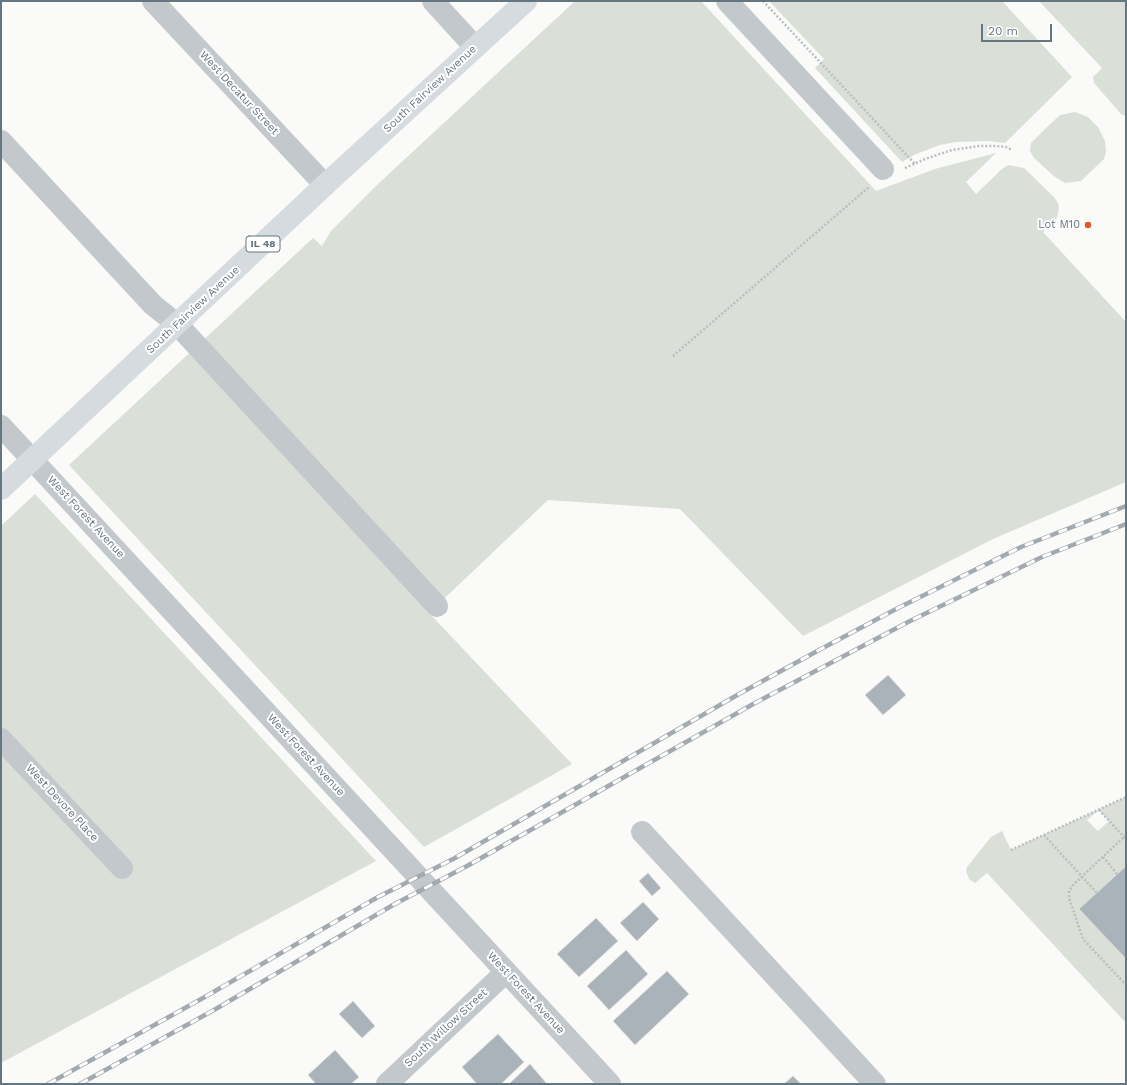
<!DOCTYPE html>
<html>
<head>
<meta charset="utf-8">
<style>
  body { margin:0 }
  #map { position:relative; width:1127px; height:1085px; overflow:hidden; background:#fafaf8; font-family:"Work Sans",sans-serif }
  canvas { display:block }
  .frame { position:absolute; inset:0; border:2px solid #657683; pointer-events:none }
  .scale { position:absolute; left:981px; top:24px; width:71px; height:18px; box-sizing:border-box; border:2px solid #657683; border-top:0; padding-left:5px; font-size:12px; line-height:14px; white-space:nowrap; color:#657683; -webkit-text-stroke:3px #fff; paint-order:stroke }
</style>
</head>
<body>
<div id="map">
<canvas width="1127" height="1085"></canvas>
<div class="frame"></div>
<div class="scale">20 m</div>
</div>
<script>
const ctx = document.querySelector('canvas').getContext('2d');
ctx.lineJoin = 'round';
function paint(path, color) { ctx.fillStyle = color; ctx.fill(path, 'evenodd'); }
const toPath = rows => new Path2D(rows.map(r => 'M' + r).join(''));
function stroke(path, color, width, dash) { ctx.strokeStyle = color; ctx.lineWidth = width; ctx.lineCap = dash ? 'butt' : 'round'; ctx.setLineDash(dash || []); ctx.stroke(path); }
function drawText(font, color, halo, rows, align = 'center') {
  ctx.font = font + ' "Work Sans",sans-serif'; ctx.lineWidth = 4; ctx.setLineDash([]); ctx.textBaseline = 'middle'; ctx.strokeStyle = halo; ctx.fillStyle = color; for (const [text, x, y, turn = 0] of rows) {
    ctx.save(); ctx.translate(x, y); ctx.rotate((+turn || 0) * Math.PI / 180); ctx.textAlign = isNaN(turn) ? turn : align; if (halo) ctx.strokeText(text, 0, 0); ctx.fillText(text, 0, 0); ctx.restore();
  }
}
const green = toPath([
  [575,1,701,1,876,191,935,169,996,153,966,182,976,194,1002,169,1008,165,1024,168,1054,197,1058,203,1059,208,1057,218,1043,232,1126,322,1126,482,993,539,803,636,680,509,548,500,429,613,572,764,424,847,69,465,313,238,322,246,331,231,377,185],
  [769,1,1002,1,1072,77,1005,143,988,141,956,142,940,145,916,154,902,162,815,68,824,59],
  [1039,1,1126,1,1126,116,1121,114,1094,83,1093,77,1102,68],
  [1075,112,1088,117,1098,127,1105,141,1106,152,1104,159,1081,181,1065,183,1055,177,1034,158,1030,151,1031,143,1046,128,1060,115],
  [35,494,376,861,1,1063,1,526],
  [1126,797,1126,866,1080,909,1126,959,1126,1023,987,873,975,883,969,879,966,871,967,867,991,837,1002,831,1011,850],
  [1099,810,1109,821,1098,831,1087,820]
]);
const building = toPath([
  [888,675,906,695,883,715,865,695,888,675],
  [1126,866,1126,959,1079,909,1126,866],
  [648,873,661,888,652,896,639,881,648,873],
  [643,902,659,919,637,941,620,923,643,902],
  [596,918,618,941,579,977,557,954,596,918],
  [626,950,648,974,609,1010,587,986,626,950],
  [667,971,689,994,635,1045,613,1021,667,971],
  [353,1001,375,1026,362,1038,339,1014,353,1001],
  [498,1034,524,1062,501,1084,477,1084,462,1067,498,1034],
  [335,1050,359,1077,351,1084,316,1084,308,1075,335,1050],
  [530,1064,547,1084,509,1084,530,1064],
  [793,1076,801,1084,784,1084,793,1076]
]);
const path = toPath([
  [763,1,915,164],
  [905,168,925,159,952,150,979,146,996,146,1006,147,1012,150],
  [673,356,869,187],
  [1099,810,1126,839],
  [1044,835,1097,893],
  [1126,835,1072,886,1069,892,1069,898,1083,939,1126,985],
  [1011,850,1126,797],
  [1103,857,1117,874]
]);
const minor = toPath([
  [153,1,325,185],
  [433,1,475,47],
  [727,1,883,169],
  [1,141,153,305,177,324,437,606],
  [1,426,610,1084],
  [1,739,122,868],
  [642,832,875,1084],
  [387,1084,506,972]
]);
const major = toPath([
  [1,489,325,185,526,1]
]);
const rail = toPath([
  [48,1084,203,998,378,897,455,858,739,694,821,649,898,608,1021,547,1126,506],
  [80,1084,214,1010,393,905,467,866,755,703,910,621,1042,557,1126,524]
]);
const markers = [
  [1088,225,4,"#e4572e"]
];
const shields = [
  [263,244,34]
];
const shieldNames = [
  ["IL 48",263,244]
];
const streetNames = [
  ["South Fairview Avenue",430,89,-43],
  ["West Decatur Street",239,93,47],
  ["South Fairview Avenue",193,310,-43],
  ["West Forest Avenue",86,517,47],
  ["West Forest Avenue",306,755,47],
  ["West Devore Place",62,803,47],
  ["West Forest Avenue",526,993,47],
  ["South Willow Street",446,1028,-43]
];
const poiNames = [
  ["Lot M10",1080,225]
];
paint(green, '#dadfd7');
paint(building, '#aab3b9');
stroke(building, '#dcdcda', 1);
stroke(path, '#bbbfc2', 2.5, [2, 2]);
stroke(minor, '#c3c8cc', 22);
stroke(major, '#d6dbdf', 22);
stroke(rail, '#a2aab0', 4.5);
stroke(rail, '#fff', 3, [9]);
for (const [x, y, r, color] of markers) { const dot = new Path2D(); dot.arc(x, y, r, 0, 2 * Math.PI); ctx.fillStyle = color; ctx.fill(dot); stroke(dot, '#fff', 1.5); }
for (const [x, y, w] of shields) { const box = new Path2D(); box.roundRect(x - w / 2, y - 8, w, 16, 3); ctx.fillStyle = '#fff'; ctx.fill(box); stroke(box, '#657683', 1); }
drawText('bold 10px', '#657683', null, shieldNames);
drawText('11px', '#657683', '#fff', streetNames);
drawText('11px', '#657683', '#fff', poiNames, 'right');
</script>
</body>
</html>
